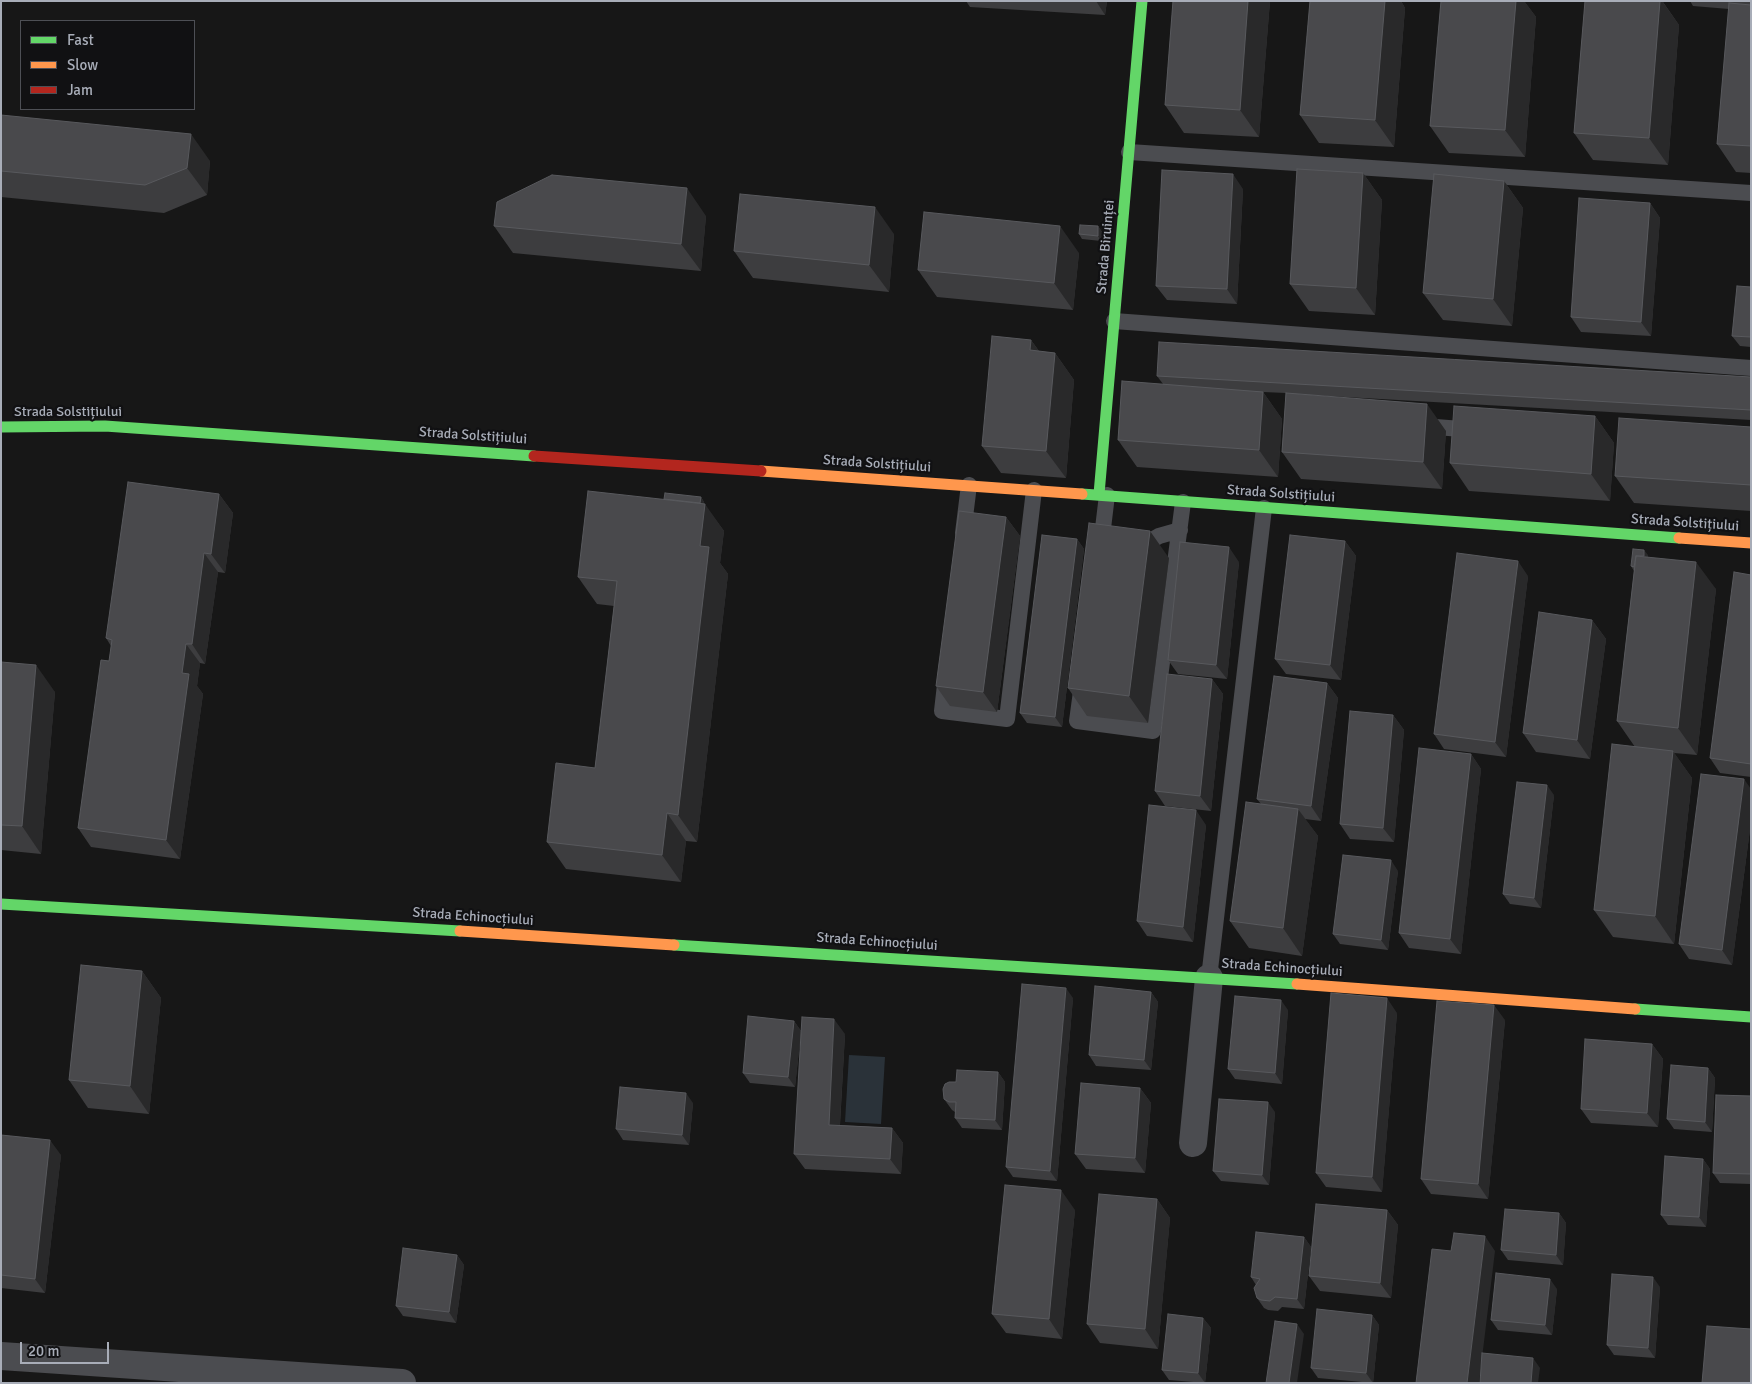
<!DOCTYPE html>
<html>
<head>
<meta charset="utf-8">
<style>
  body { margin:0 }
  #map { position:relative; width:1752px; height:1384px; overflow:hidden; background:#171717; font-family:Signika,sans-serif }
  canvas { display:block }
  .frame { position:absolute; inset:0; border:2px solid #a8adb8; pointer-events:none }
  .legend { position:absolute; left:20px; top:20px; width:175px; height:90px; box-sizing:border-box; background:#111113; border:1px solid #4d4f55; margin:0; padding:6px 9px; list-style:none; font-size:15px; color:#a8adb8 }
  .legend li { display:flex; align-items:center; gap:10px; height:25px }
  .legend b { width:25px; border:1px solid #4d4f55 }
  .scale { position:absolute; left:20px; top:1342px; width:89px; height:22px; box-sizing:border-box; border:2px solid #a8adb8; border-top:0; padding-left:6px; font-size:15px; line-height:18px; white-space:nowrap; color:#a8adb8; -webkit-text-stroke:4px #111113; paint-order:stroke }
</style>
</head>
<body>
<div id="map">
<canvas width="1752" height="1384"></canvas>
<div class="frame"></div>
<ul class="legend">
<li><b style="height:6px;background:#63d668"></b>Fast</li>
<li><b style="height:6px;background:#ff974d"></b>Slow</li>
<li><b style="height:6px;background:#b3261e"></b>Jam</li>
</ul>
<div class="scale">20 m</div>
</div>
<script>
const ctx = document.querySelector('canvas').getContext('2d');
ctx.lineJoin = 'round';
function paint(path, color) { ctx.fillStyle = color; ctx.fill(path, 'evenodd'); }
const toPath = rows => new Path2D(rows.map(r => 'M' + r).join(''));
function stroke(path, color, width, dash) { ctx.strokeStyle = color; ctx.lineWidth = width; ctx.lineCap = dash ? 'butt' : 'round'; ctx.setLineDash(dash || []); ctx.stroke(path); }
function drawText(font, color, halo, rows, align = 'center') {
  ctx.font = font + ' Signika,sans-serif'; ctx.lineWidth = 4.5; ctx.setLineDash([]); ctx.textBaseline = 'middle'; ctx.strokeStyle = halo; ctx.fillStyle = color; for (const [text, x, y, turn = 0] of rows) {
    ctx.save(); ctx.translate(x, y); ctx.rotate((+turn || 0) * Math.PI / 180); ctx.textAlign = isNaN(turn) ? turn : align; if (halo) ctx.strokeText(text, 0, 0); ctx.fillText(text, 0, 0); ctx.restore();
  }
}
const water = toPath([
  [849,1055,885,1057,881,1124,845,1122]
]);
const lane = toPath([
  [1129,152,1751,193],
  [1114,321,1751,368],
  [1423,426,1474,430],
  [963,533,969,485],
  [1101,545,1107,495],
  [1142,553,1145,544,1159,536,1180,530],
  [946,676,942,711,1007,719,1034,490],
  [1082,684,1077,721,1153,731,1183,502],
  [1209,978,1264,508]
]);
const street = toPath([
  [1193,1143,1209,978],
  [1,1356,402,1383]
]);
const fast = toPath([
  [1,427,105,426,534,456],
  [1082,494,1679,538],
  [1099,494,1142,1],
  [1,904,460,931],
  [674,945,1297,984],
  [1635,1009,1751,1017]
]);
const slow = toPath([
  [761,471,1082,494],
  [1679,538,1751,543],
  [460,931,674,945],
  [1297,984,1635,1009]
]);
const jam = toPath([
  [534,456,761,471]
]);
const wall = toPath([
  [966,1,1107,1,1105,15,970,7],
  [1173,1,1270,1,1259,137,1184,133,1165,105],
  [1310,1,1401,1,1405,8,1394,147,1319,143,1300,115],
  [1441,1,1524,1,1536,17,1525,157,1449,153,1430,126],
  [1585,1,1666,1,1666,2,1663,2,1679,25,1668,165,1593,160,1574,133],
  [1690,1,1751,1,1751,173,1736,172,1717,144,1729,9,1693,6],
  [1,115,210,161,207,195,164,213,1,197],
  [1363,173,1382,200,1375,315,1309,311,1290,284],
  [1504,181,1523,208,1512,326,1443,320,1423,293],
  [1243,189,1237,304,1167,300,1156,286],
  [1650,203,1660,218,1651,336,1581,332,1571,317],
  [706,216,701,271,513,253,494,226],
  [1098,226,1102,232,1101,241,1082,239,1079,234],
  [894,234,889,292,753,278,734,251],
  [1079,253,1073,310,937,297,918,270],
  [1751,287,1751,347,1740,346,1732,336],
  [1031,340,1039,351,1055,353,1074,380,1066,478,1001,473,982,446],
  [1157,376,1751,377,1751,420,1292,394,1446,431,1442,489,1301,479,1282,452,1286,393,1263,392,1282,419,1278,477,1137,467,1118,440,1163,384],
  [1595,416,1614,443,1610,501,1469,491,1450,463],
  [1751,427,1751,511,1634,503,1615,476],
  [219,494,233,513,225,573,218,572,205,664,200,663,197,686,203,694,180,859,91,847,78,828,109,661,111,646,106,638],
  [701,497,704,502,704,504,724,531,720,563,728,574,697,842,686,841,681,882,566,869,547,842,595,768,614,606,597,604,578,577,664,499],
  [1006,517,1020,536,997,712,950,706,936,686],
  [1077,539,1084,549,1062,727,1027,723,1020,713],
  [1345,541,1356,556,1341,680,1286,674,1275,659],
  [1648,555,1648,557,1716,589,1697,755,1674,753,1692,778,1674,944,1613,937,1594,910,1635,747,1617,721,1634,571,1631,566],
  [1169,558,1148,723,1087,716,1068,688],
  [1239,562,1227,679,1178,674,1168,660],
  [1751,575,1751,777,1720,773,1710,758],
  [1528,576,1506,757,1444,749,1434,734],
  [1592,620,1606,639,1590,759,1536,752,1523,733],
  [1,662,55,692,41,854,1,850],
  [1212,679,1223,694,1211,811,1165,806,1155,791],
  [1327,683,1338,698,1321,821,1305,819,1318,836,1302,956,1249,948,1230,921,1261,804,1257,799],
  [1393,715,1404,730,1394,842,1350,839,1340,824],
  [1471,754,1481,769,1461,954,1409,948,1399,933],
  [1751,789,1751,822,1732,965,1689,959,1679,944],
  [1554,795,1541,908,1510,904,1503,894],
  [1206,825,1193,942,1147,936,1137,921],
  [1398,871,1388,950,1340,944,1333,934],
  [142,971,161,998,149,1114,88,1108,69,1080],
  [1151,992,1158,1002,1151,1070,1096,1066,1089,1055],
  [1073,998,1057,1181,1013,1177,1006,1167],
  [1288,1010,1282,1084,1235,1079,1228,1069],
  [1397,1013,1382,1192,1326,1187,1316,1173],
  [1505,1020,1488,1199,1431,1194,1421,1179],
  [794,1021,801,1031,795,1087,750,1083,743,1073],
  [845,1034,840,1125,892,1128,903,1143,901,1174,805,1169,794,1154],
  [1652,1044,1663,1059,1658,1127,1591,1123,1581,1109],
  [1708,1068,1715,1078,1712,1132,1674,1129,1667,1119],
  [998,1072,1005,1082,1002,1130,962,1128,955,1118,955,1112,952,1110,944,1099,956,1082],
  [1140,1088,1151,1103,1145,1173,1086,1169,1075,1154],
  [1751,1096,1751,1184,1720,1183,1713,1173],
  [693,1103,689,1145,623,1140,616,1129],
  [1275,1112,1269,1185,1221,1181,1213,1171],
  [1,1135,61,1155,45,1293,1,1288],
  [1703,1159,1710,1169,1706,1227,1668,1225,1661,1215],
  [1157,1199,1170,1218,1158,1349,1100,1343,1087,1324],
  [1075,1210,1062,1339,1006,1333,992,1314],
  [1387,1210,1398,1225,1391,1298,1320,1291,1309,1276],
  [1559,1213,1566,1223,1563,1265,1508,1260,1501,1250],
  [1304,1237,1311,1247,1304,1309,1282,1307,1278,1311,1268,1310,1264,1308,1257,1298,1256,1285,1251,1277],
  [457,1255,464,1265,456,1323,403,1316,396,1306],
  [1660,1287,1655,1358,1614,1355,1607,1345],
  [1557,1289,1552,1335,1498,1330,1491,1320],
  [1372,1315,1379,1325,1373,1383,1318,1378,1311,1368],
  [1203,1318,1211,1328,1205,1383,1169,1380,1162,1370]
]);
const shadedWall = toPath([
  [1096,1,1107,1,1105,15],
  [1248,1,1270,1,1259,137,1240,110],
  [1385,1,1401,1,1405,8,1394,147,1375,120],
  [1516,1,1524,1,1536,17,1525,157,1505,130],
  [1660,1,1662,1,1679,25,1668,165,1649,138],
  [191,134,210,161,207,195,187,168],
  [1363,173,1382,200,1375,315,1356,288],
  [1233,174,1243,189,1237,304,1227,289],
  [1504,181,1523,208,1512,326,1493,299],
  [687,188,706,216,701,271,681,244],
  [1650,203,1660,218,1651,336,1641,322],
  [875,207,894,234,889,292,869,265],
  [1060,226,1079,253,1073,310,1054,283],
  [1098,226,1102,232,1101,241,1098,236],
  [1031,340,1050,367,1030,350],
  [1055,353,1074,380,1066,478,1046,451],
  [1263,392,1282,419,1278,477,1259,450],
  [1427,404,1446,431,1442,489,1423,462],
  [1595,416,1614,443,1610,501,1591,474],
  [219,494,233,513,225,573,211,554],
  [701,497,704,502,703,514,700,508],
  [705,504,724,531,720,563,728,574,697,842,678,815,700,546],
  [1006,517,1020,536,997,712,983,692],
  [1150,531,1169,558,1148,723,1129,696],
  [1077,539,1084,549,1062,727,1055,717],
  [1345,541,1356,556,1341,680,1330,665],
  [1229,547,1239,562,1227,679,1216,665],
  [1644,550,1648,555,1646,572,1642,567],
  [204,553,218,572,205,664,192,644],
  [1518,561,1528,576,1506,757,1495,742],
  [1696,562,1716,589,1697,755,1678,728],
  [1592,620,1606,639,1590,759,1577,740],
  [186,644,200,663,197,686,203,694,180,859,166,840,182,673],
  [36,665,55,692,41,854,22,826],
  [1212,679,1223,694,1211,811,1200,796],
  [1327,683,1338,698,1321,821,1311,806],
  [1393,715,1404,730,1394,842,1383,828],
  [1673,751,1692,778,1674,944,1655,916],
  [1471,754,1481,769,1461,954,1450,939],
  [1744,779,1751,789,1751,822,1732,965,1722,950],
  [1547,785,1554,795,1541,908,1534,898],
  [1298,809,1318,836,1302,956,1283,928],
  [1196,810,1206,825,1193,942,1183,927],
  [667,813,686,841,681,882,662,855],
  [1391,860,1398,871,1388,950,1381,940],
  [142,971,161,998,149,1114,130,1086],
  [1066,988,1073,998,1057,1181,1050,1171],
  [1151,992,1158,1002,1151,1070,1144,1060],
  [1387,998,1397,1013,1382,1192,1372,1177],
  [1281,1000,1288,1010,1282,1084,1275,1073],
  [1494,1005,1505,1020,1488,1199,1478,1184],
  [834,1019,845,1034,839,1139,829,1125],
  [794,1021,801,1031,795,1087,788,1077],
  [1652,1044,1663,1059,1658,1127,1647,1113],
  [1708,1068,1715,1078,1712,1132,1705,1122],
  [998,1072,1005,1082,1002,1130,995,1120],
  [1140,1088,1151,1103,1145,1173,1135,1158],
  [686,1093,693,1103,689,1145,682,1135],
  [1268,1102,1275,1112,1269,1185,1262,1175],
  [892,1128,903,1143,901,1174,890,1159],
  [50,1140,61,1155,45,1293,35,1279],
  [1703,1159,1710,1169,1706,1227,1699,1217],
  [1061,1190,1075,1210,1062,1339,1049,1319],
  [1157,1199,1170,1218,1158,1349,1145,1329],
  [1387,1210,1398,1225,1391,1298,1380,1283],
  [1559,1213,1566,1223,1563,1265,1556,1255],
  [1485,1236,1495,1251,1479,1383,1467,1383],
  [1304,1237,1311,1247,1304,1309,1297,1299],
  [457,1255,464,1265,456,1323,449,1312],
  [1653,1277,1660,1287,1655,1358,1648,1348],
  [1550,1279,1557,1289,1552,1335,1545,1325],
  [1372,1315,1379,1325,1373,1383,1366,1373],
  [1203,1318,1211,1328,1205,1383,1198,1373],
  [1297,1324,1304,1334,1297,1383,1289,1383],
  [1533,1358,1540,1368,1538,1383,1531,1383]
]);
const building = toPath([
  [1173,1,1248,1,1240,110,1165,105,1173,1],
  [1310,1,1385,1,1375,120,1300,115,1310,1],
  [1441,1,1516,1,1505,130,1430,126,1441,1],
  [1585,1,1660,1,1649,138,1574,133,1585,1],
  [1729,3,1751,5,1751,146,1717,144,1729,3],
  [1,115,191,134,187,168,145,185,1,171,1,115],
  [1297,169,1363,173,1356,288,1290,284,1297,169],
  [1162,170,1233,174,1227,289,1156,286,1162,170],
  [1434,174,1504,181,1493,299,1423,293,1434,174],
  [552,175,687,188,681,244,494,226,497,202,552,175],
  [740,194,875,207,869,265,734,251,740,194],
  [1579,198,1650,203,1641,322,1571,317,1579,198],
  [924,212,1060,226,1054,283,918,270,924,212],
  [1080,225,1098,226,1098,236,1079,234,1080,225],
  [1737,286,1751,287,1751,337,1732,336,1737,286],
  [992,336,1031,340,1030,350,1055,353,1046,451,982,446,992,336],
  [1159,342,1751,377,1751,410,1157,376,1159,342],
  [1122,381,1263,392,1259,450,1118,440,1122,381],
  [1286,393,1427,404,1423,462,1282,452,1286,393],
  [1454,406,1595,416,1591,474,1450,463,1454,406],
  [1619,418,1751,427,1751,485,1615,476,1619,418],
  [128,482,219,494,211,554,204,553,192,644,186,644,182,673,189,674,166,840,78,828,101,660,109,661,112,640,106,638,128,482],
  [588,491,705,504,700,546,709,547,678,815,667,813,662,855,547,842,556,763,595,768,617,581,578,577,588,491],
  [665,493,701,497,700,503,664,499,665,493],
  [959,511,1006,517,983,692,936,686,959,511],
  [1089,523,1150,531,1129,696,1068,688,1089,523],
  [1042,535,1077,539,1055,717,1020,713,1042,535],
  [1290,535,1345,541,1330,665,1275,659,1290,535],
  [1180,542,1229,547,1216,665,1168,660,1180,542],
  [1633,549,1644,550,1644,556,1636,556,1634,567,1631,566,1633,549],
  [1457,553,1518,561,1495,742,1434,734,1457,553],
  [1636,556,1696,562,1678,728,1617,721,1636,556],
  [1734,572,1751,575,1751,764,1710,758,1734,572],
  [1539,612,1592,620,1577,740,1523,733,1539,612],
  [1,662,36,665,22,826,1,825,1,662],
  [1167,674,1212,679,1200,796,1155,791,1167,674],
  [1274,676,1327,683,1311,806,1257,799,1274,676],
  [1350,711,1393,715,1383,828,1340,824,1350,711],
  [1612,744,1673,751,1655,916,1594,910,1612,744],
  [1419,748,1471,754,1450,939,1399,933,1419,748],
  [1701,774,1744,779,1722,950,1679,944,1701,774],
  [1517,782,1547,785,1534,898,1503,894,1517,782],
  [1246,802,1298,809,1283,928,1230,921,1246,802],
  [1149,805,1196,810,1183,927,1137,921,1149,805],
  [1343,855,1391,860,1381,940,1333,934,1343,855],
  [81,965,142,971,130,1086,69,1080,81,965],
  [1022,984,1066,988,1050,1171,1006,1167,1022,984],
  [1095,986,1151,992,1144,1060,1089,1055,1095,986],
  [1331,993,1387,998,1372,1177,1316,1173,1331,993],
  [1235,996,1281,1000,1275,1073,1228,1069,1235,996],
  [1437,1001,1494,1005,1478,1184,1421,1179,1437,1001],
  [748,1016,794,1021,788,1077,743,1073,748,1016],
  [802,1017,834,1019,829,1125,892,1128,890,1159,794,1154,802,1017],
  [1585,1039,1652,1044,1647,1113,1581,1109,1585,1039],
  [1671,1065,1708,1068,1705,1122,1667,1119,1671,1065],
  [957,1070,998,1072,995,1120,955,1118,956,1102,949,1102,944,1099,943,1089,945,1084,949,1082,956,1082,957,1070],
  [1081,1083,1140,1088,1135,1158,1075,1154,1081,1083],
  [620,1087,686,1093,682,1135,616,1129,620,1087],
  [1716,1095,1751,1096,1751,1174,1713,1173,1716,1095],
  [1219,1099,1268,1102,1262,1175,1213,1171,1219,1099],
  [1,1135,50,1140,35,1279,1,1275,1,1135],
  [1665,1156,1703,1159,1699,1217,1661,1215,1665,1156],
  [1005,1185,1061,1190,1049,1319,992,1314,1005,1185],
  [1099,1194,1157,1199,1145,1329,1087,1324,1099,1194],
  [1316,1204,1387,1210,1380,1283,1309,1276,1316,1204],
  [1505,1209,1559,1213,1556,1255,1501,1250,1505,1209],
  [1256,1232,1304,1237,1297,1299,1275,1297,1270,1301,1261,1300,1257,1298,1254,1288,1260,1279,1251,1277,1256,1232],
  [1454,1233,1485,1236,1467,1383,1416,1383,1432,1249,1451,1251,1454,1233],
  [403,1248,457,1255,449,1312,396,1306,403,1248],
  [1496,1273,1550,1279,1545,1325,1491,1320,1496,1273],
  [1612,1274,1653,1277,1648,1348,1607,1345,1612,1274],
  [1317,1309,1372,1315,1366,1373,1311,1368,1317,1309],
  [1168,1314,1203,1318,1198,1373,1162,1370,1168,1314],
  [1275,1321,1297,1324,1289,1383,1266,1383,1275,1321],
  [1707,1326,1751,1329,1751,1383,1702,1383,1707,1326],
  [1482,1353,1533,1358,1531,1383,1480,1383,1482,1353]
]);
const streetNames = [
  ["Strada Biruinței",1106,247,-85],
  ["Strada Solstițiului",68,412],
  ["Strada Solstițiului",473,436,4],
  ["Strada Solstițiului",877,464,4],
  ["Strada Solstițiului",1281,494,4],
  ["Strada Solstițiului",1685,523,4],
  ["Strada Echinocțiului",473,917,4],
  ["Strada Echinocțiului",877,942,4],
  ["Strada Echinocțiului",1282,968,4]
];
paint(water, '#2a3239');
stroke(lane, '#4b4c50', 16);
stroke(street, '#4b4c50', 28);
stroke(fast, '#63d668', 11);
stroke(slow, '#ff974d', 11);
stroke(jam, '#b3261e', 11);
paint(wall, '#3d3d3f');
paint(shadedWall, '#29292a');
paint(building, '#49494c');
stroke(building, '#58595d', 1);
drawText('14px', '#a8adb8', '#111113', streetNames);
</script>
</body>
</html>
